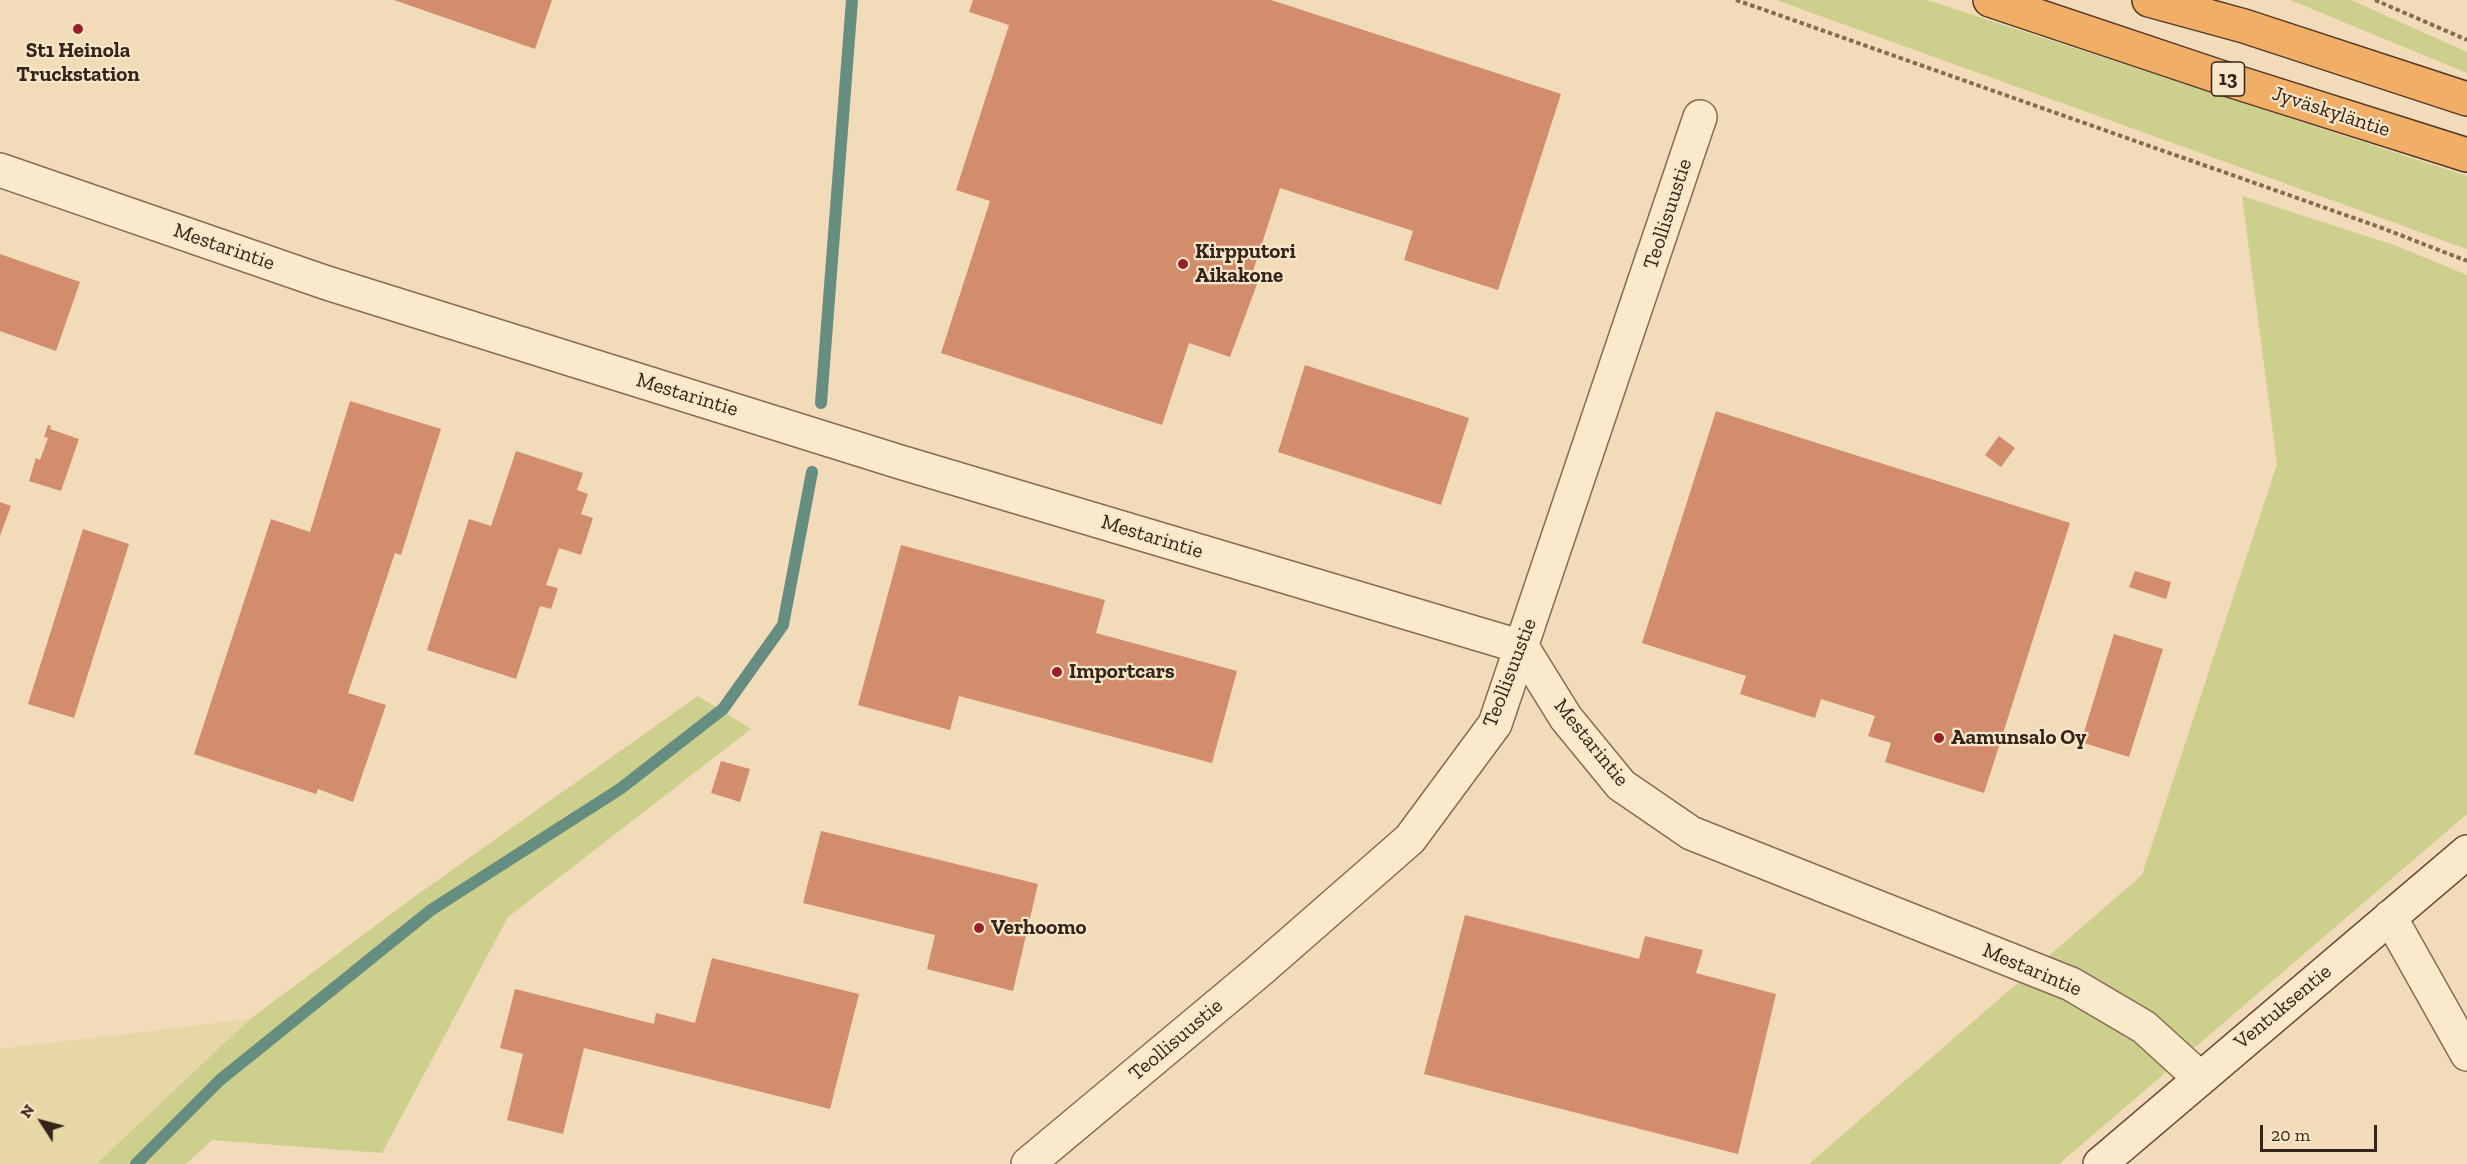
<!DOCTYPE html>
<html>
<head>
<meta charset="utf-8">
<style>
  body { margin:0 }
  #map { position:relative; width:2467px; height:1164px; overflow:hidden; background:#f1dbb9; font-family:"Zilla Slab",serif }
  canvas { display:block }
  .north { position:absolute; left:12px; top:1092px; width:60px; height:60px; -webkit-text-stroke:4px #f8e6c9; paint-order:stroke; rotate:306deg; font-size:16px; font-weight:700; line-height:24px; text-align:center; color:#352419 }
  .north::after { content:''; display:block; margin:auto; width:21px; height:27px; background:#352419; clip-path:polygon(50% 0,100% 100%,50% 72%,0 100%) }
  .scale { position:absolute; left:2260px; top:1125px; width:117px; height:27px; box-sizing:border-box; border:3px solid #352419; border-top:0; padding-left:8px; font-size:18px; line-height:21px; white-space:nowrap; color:#352419; -webkit-text-stroke:4px #f8e6c9; paint-order:stroke }
</style>
</head>
<body>
<div id="map">
<canvas width="2467" height="1164"></canvas>
<div class="north">N</div>
<div class="scale">20 m</div>
</div>
<script>
const ctx = document.querySelector('canvas').getContext('2d');
ctx.lineJoin = 'round';
function paint(path, color) { ctx.fillStyle = color; ctx.fill(path, 'evenodd'); }
const toPath = rows => new Path2D(rows.map(r => 'M' + r).join(''));
function stroke(path, color, width, dash) { ctx.strokeStyle = color; ctx.lineWidth = width; ctx.lineCap = dash ? 'butt' : 'round'; ctx.setLineDash(dash || []); ctx.stroke(path); }
function drawText(font, color, halo, rows, align = 'center') {
  ctx.font = font + ' "Zilla Slab",serif'; ctx.lineWidth = 4.5; ctx.setLineDash([]); ctx.textBaseline = 'middle'; ctx.strokeStyle = halo; ctx.fillStyle = color; for (const [text, x, y, turn = 0] of rows) {
    ctx.save(); ctx.translate(x, y); ctx.rotate((+turn || 0) * Math.PI / 180); ctx.textAlign = isNaN(turn) ? turn : align; if (halo) ctx.strokeText(text, 0, 0); ctx.fillText(text, 0, 0); ctx.restore();
  }
}
const farmland = toPath([
  [250,1019,96,1164,0,1164,0,1049]
]);
const green = toPath([
  [1776,0,1927,0,2467,176,2467,249],
  [2290,0,2351,0,2467,52,2467,73],
  [2242,196,2394,245,2467,275,2467,814,2059,1164,1809,1164,2142,875,2277,464],
  [698,696,751,729,508,917,382,1153,212,1140,186,1164,96,1164,250,1019,414,897]
]);
const stream = toPath([
  [821,403,852,0],
  [136,1164,220,1080,431,910,620,789,723,709,783,625,812,472]
]);
const building = toPath([
  [394,0,552,0,535,49],
  [973,0,1271,0,1561,94,1498,290,1404,260,1413,231,1280,188,1252,274,1260,276,1230,357,1189,343,1162,425,941,353,990,201,956,190,1009,25,969,12],
  [0,254,80,282,56,351,0,331],
  [1305,365,1469,418,1441,505,1278,452],
  [350,401,441,429,401,555,395,553,348,693,386,705,353,802,318,789,316,794,194,754,271,519,310,532],
  [1716,411,2070,523,1984,793,1885,762,1891,743,1868,736,1875,716,1821,699,1815,718,1740,694,1746,676,1642,643],
  [48,425,51,426,50,429,79,439,61,491,29,481,36,458,40,460,48,438,44,437],
  [1999,436,2015,448,2001,467,1985,455],
  [516,451,583,473,577,490,588,494,581,514,593,518,581,555,559,548,546,585,558,588,551,609,540,606,516,679,427,650,469,519,491,526],
  [0,502,11,506,0,536],
  [83,529,129,544,74,718,28,704],
  [901,545,1105,600,1096,633,1237,671,1212,763,959,696,950,730,858,705],
  [2135,571,2171,582,2166,599,2129,587],
  [2114,634,2163,649,2129,757,2081,742],
  [721,761,750,769,740,802,711,793],
  [821,831,1038,884,1013,991,927,969,935,935,803,903],
  [1465,915,1639,959,1645,936,1703,950,1696,973,1776,994,1738,1154,1424,1074],
  [712,958,859,994,830,1109,584,1048,563,1134,507,1120,523,1054,500,1048,515,989,654,1024,656,1013,695,1023]
]);
const path = toPath([
  [1736,0,2382,228,2467,261],
  [2375,0,2467,40]
]);
const minor = toPath([
  [0,170,327,283,900,462,1522,647,1566,718,1621,785,1691,833,2071,984,2144,1027,2200,1078],
  [2390,917,2467,1054],
  [1028,1164,1259,971,1410,839,1495,724,1700,117]
]);
const secondary = toPath([
  [2100,1164,2467,852]
]);
const trunk = toPath([
  [1990,0,2217,76,2467,155],
  [2149,0,2244,26,2467,99]
]);
const markers = [
  [78,29,6,"#9b1f2a"],
  [1183,264,6,"#9b1f2a"],
  [1057,672,6,"#9b1f2a"],
  [1939,738,6,"#9b1f2a"],
  [979,928,6,"#9b1f2a"]
];
const shields = [
  [2228,79,33]
];
const shieldNames = [
  ["13",2228,79]
];
const poiNames = [
  ["St1 Heinola",78,51,"center"],
  ["Truckstation",78,75,"center"],
  ["Kirpputori",1195,252],
  ["Aikakone",1195,276],
  ["Importcars",1069,672],
  ["Aamunsalo Oy",1951,738],
  ["Verhoomo",991,928]
];
const streetNames = [
  ["Jyväskyläntie",2331,112,18],
  ["Teollisuustie",1668,214,-72],
  ["Mestarintie",224,247,19],
  ["Mestarintie",687,395,17],
  ["Mestarintie",1152,537,17],
  ["Teollisuustie",1510,673,-69],
  ["Mestarintie",1591,743,51],
  ["Mestarintie",2032,970,23],
  ["Ventuksentie",2283,1007,-40],
  ["Teollisuustie",1176,1040,-40]
];
paint(farmland, '#e7d7a6');
paint(green, '#cdcf8d');
stroke(stream, '#668e80', 12);
paint(building, '#d28d6c');
stroke(minor, '#886a53', 36);
stroke(secondary, '#694b36', 36);
stroke(trunk, '#553928', 36);
stroke(path, '#886a53', 4, [4.5, 3]);
stroke(minor, '#fbe9cc', 33);
stroke(secondary, '#fbe9cc', 33);
stroke(trunk, '#f1ae66', 33);
for (const [x, y, r, color] of markers) { const dot = new Path2D(); dot.arc(x, y, r, 0, 2 * Math.PI); ctx.fillStyle = color; ctx.fill(dot); stroke(dot, '#f8e6c9', 2); }
for (const [x, y, w] of shields) { const box = new Path2D(); box.roundRect(x - w / 2, y - 17, w, 34, 4.5); ctx.fillStyle = '#f8e6c9'; ctx.fill(box); stroke(box, '#352419', 1.5); }
drawText('bold 20px', '#352419', null, shieldNames);
drawText('bold 21px', '#352419', '#f8e6c9', poiNames, 'left');
drawText('21px', '#352419', '#f8e6c9', streetNames);
</script>
</body>
</html>
